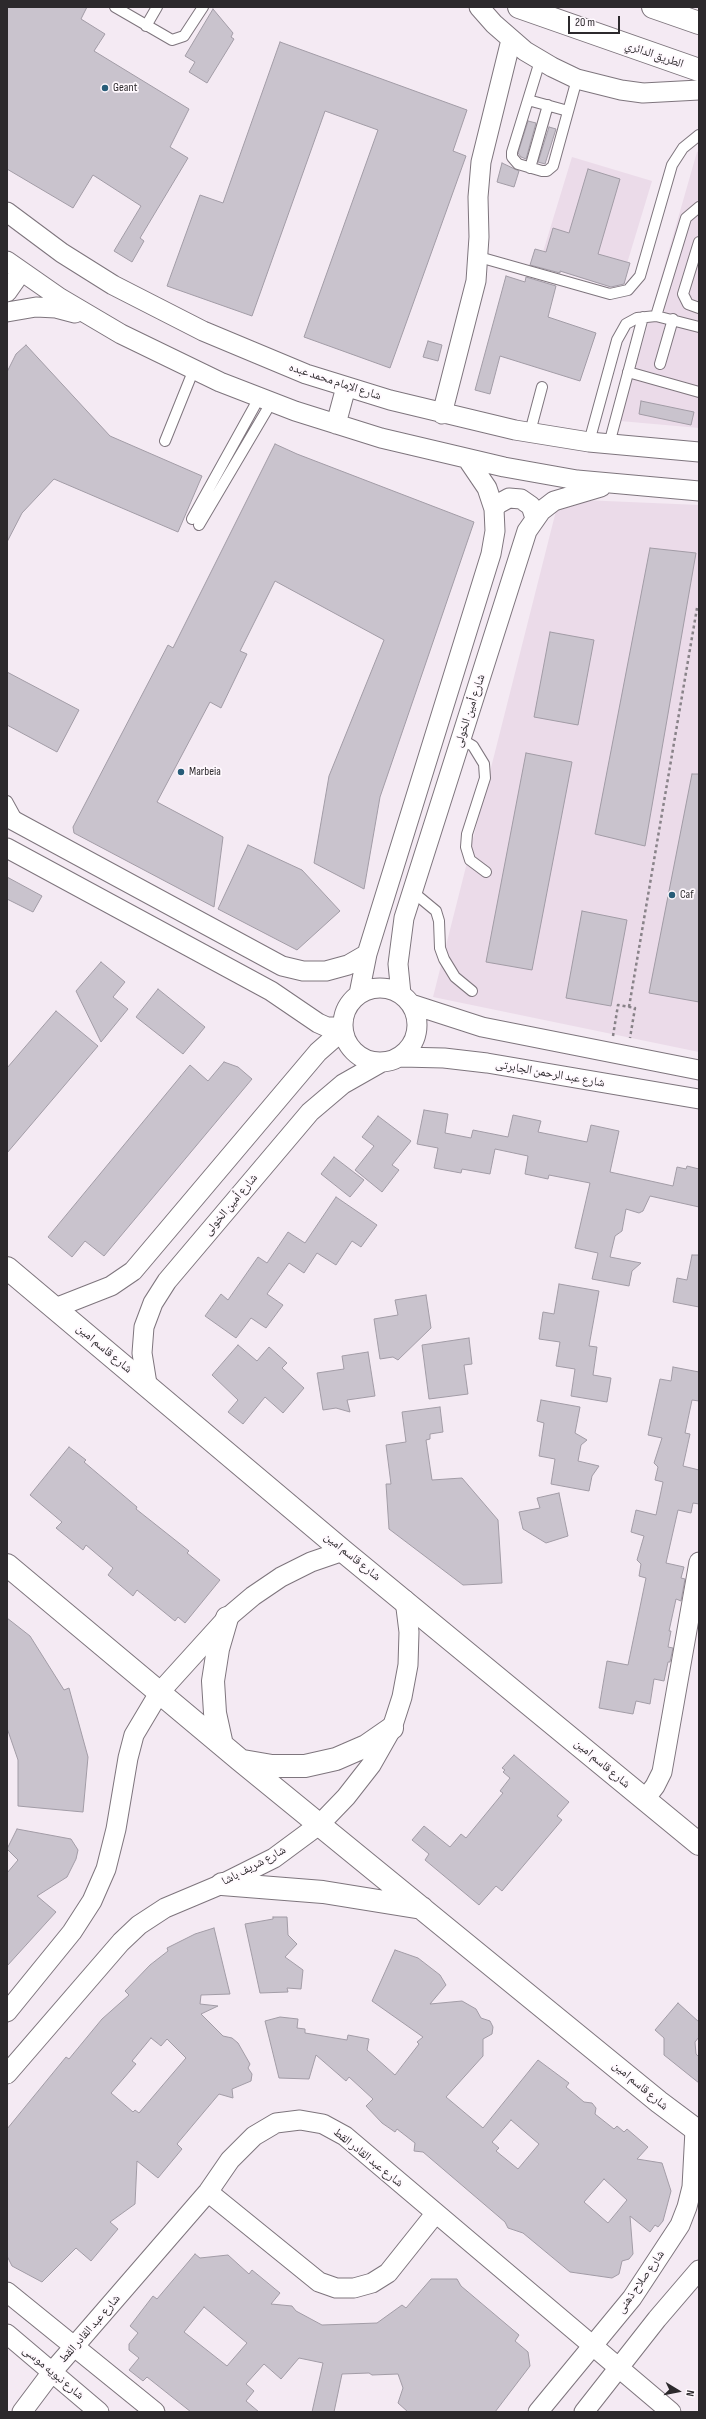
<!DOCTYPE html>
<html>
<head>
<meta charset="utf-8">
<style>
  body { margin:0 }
  #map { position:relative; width:706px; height:2419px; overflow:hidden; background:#f4eaf3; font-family:"Sofia Sans Condensed",sans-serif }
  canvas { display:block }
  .frame { position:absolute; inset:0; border:8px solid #2c292c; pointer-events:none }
  .north { position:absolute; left:658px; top:2371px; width:40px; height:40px; -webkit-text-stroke:3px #fff9fe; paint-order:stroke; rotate:100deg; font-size:11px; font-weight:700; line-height:16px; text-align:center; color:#2c292c }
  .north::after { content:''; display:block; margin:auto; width:14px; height:18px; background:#2c292c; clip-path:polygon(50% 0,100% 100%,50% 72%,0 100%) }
  .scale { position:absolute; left:568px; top:16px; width:52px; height:18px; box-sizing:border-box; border:2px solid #2c292c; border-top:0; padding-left:5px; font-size:12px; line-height:14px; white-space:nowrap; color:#2c292c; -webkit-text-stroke:3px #fff9fe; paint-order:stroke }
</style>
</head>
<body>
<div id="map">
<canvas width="706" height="2419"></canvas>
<div class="frame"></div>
<div class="north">N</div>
<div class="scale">20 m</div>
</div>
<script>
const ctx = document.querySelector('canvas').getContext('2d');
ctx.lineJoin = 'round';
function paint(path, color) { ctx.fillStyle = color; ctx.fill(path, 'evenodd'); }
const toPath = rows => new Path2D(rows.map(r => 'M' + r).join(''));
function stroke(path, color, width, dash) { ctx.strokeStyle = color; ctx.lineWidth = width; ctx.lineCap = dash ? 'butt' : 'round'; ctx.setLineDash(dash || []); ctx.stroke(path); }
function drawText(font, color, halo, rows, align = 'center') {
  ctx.font = font + ' "Sofia Sans Condensed","Noto Naskh Arabic",sans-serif'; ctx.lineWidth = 3.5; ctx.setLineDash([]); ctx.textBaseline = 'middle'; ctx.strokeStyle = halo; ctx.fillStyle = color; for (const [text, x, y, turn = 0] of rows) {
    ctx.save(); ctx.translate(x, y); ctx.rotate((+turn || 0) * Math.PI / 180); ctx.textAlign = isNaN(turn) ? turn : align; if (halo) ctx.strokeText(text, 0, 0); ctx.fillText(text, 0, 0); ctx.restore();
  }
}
const built = toPath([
  [699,151,699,428,620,421,697,152],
  [572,157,652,181,619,290,539,265],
  [559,499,699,505,699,1052,433,997]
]);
const building = toPath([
  [7,7,87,7,81,19,105,34,94,51,189,109,170,147,188,158,140,238,144,241,132,262,114,251,141,206,93,175,73,208,7,169,7,7],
  [213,9,233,33,231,37,234,39,207,83,189,72,195,62,185,56,213,9],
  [280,42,467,110,453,151,466,156,390,368,304,337,378,130,325,111,252,316,167,286,200,195,223,203,280,42],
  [528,121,536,123,526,159,521,157,518,153,528,121],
  [549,127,556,129,545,164,538,162,549,127],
  [502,163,519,171,514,187,497,182,502,163],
  [588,169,620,179,598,254,630,263,624,284,611,287,560,271,560,273,530,265,535,249,546,252,553,228,569,233,588,169],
  [506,276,525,282,526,277,556,286,548,317,596,333,580,381,500,356,490,394,475,390,506,276],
  [428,341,442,345,438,361,423,357,428,341],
  [26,345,110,436,202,476,178,532,54,479,22,513,7,542,7,372,16,354,26,345],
  [641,401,694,412,691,425,639,414,641,401],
  [275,444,297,454,474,522,380,797,364,889,314,863,329,776,384,640,275,581,240,651,247,654,221,708,210,702,157,802,223,837,214,907,74,833,73,827,168,645,173,648,275,444],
  [650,548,696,553,645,846,595,834,650,548],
  [550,632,594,640,578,725,534,717,550,632],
  [7,672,79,710,57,752,7,725,7,672],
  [526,753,572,762,532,970,486,962,526,753],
  [692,774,699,774,699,1002,649,993,692,774],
  [248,845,302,870,340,911,297,950,218,909,248,845],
  [7,877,42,896,33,912,7,899,7,877],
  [582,911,627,920,611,1006,566,998,582,911],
  [101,962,125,982,113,997,128,1009,101,1042,76,991,101,962],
  [158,989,205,1027,183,1054,136,1017,158,989],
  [56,1011,98,1046,7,1153,7,1068,56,1011],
  [224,1062,238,1067,252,1079,104,1256,85,1241,72,1257,48,1237,190,1065,208,1081,224,1062],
  [424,1110,448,1114,445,1133,471,1138,473,1130,508,1137,513,1115,541,1121,538,1132,587,1142,591,1125,619,1131,610,1172,673,1186,677,1167,686,1169,687,1166,699,1169,699,1207,650,1196,643,1211,639,1213,626,1209,622,1231,615,1236,610,1257,641,1263,632,1271,629,1286,592,1279,598,1253,575,1248,590,1183,549,1175,548,1179,525,1174,528,1156,495,1149,490,1174,462,1169,461,1173,434,1168,438,1148,417,1144,424,1110],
  [378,1116,411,1141,392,1165,399,1170,382,1192,355,1170,374,1146,362,1137,378,1116],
  [334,1157,364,1180,350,1197,321,1174,334,1157],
  [336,1197,377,1225,361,1247,352,1241,336,1265,317,1253,304,1273,289,1263,267,1294,283,1305,266,1328,251,1318,236,1338,205,1316,221,1294,228,1300,258,1257,267,1263,288,1232,305,1243,336,1197],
  [692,1255,699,1255,699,1307,673,1302,677,1278,687,1280,692,1255],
  [559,1284,599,1291,589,1346,597,1347,593,1375,611,1378,607,1402,571,1396,575,1369,556,1366,560,1342,539,1339,543,1312,554,1314,559,1284],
  [426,1295,431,1328,398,1360,393,1357,380,1359,374,1319,398,1315,395,1300,426,1295],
  [469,1338,472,1364,464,1365,468,1394,429,1399,422,1345,469,1338],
  [238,1345,257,1361,269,1347,287,1363,282,1368,304,1388,283,1413,265,1397,243,1424,228,1412,238,1400,212,1375,238,1345],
  [368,1352,375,1396,347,1400,350,1412,336,1408,323,1410,317,1373,344,1369,342,1356,368,1352],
  [673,1367,699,1372,699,1401,692,1400,685,1433,690,1434,683,1466,699,1470,699,1504,693,1503,691,1513,678,1510,666,1563,684,1567,681,1578,685,1579,681,1601,676,1599,669,1631,671,1631,668,1647,673,1648,670,1662,668,1662,664,1681,654,1679,650,1704,636,1701,633,1714,599,1708,607,1661,628,1665,646,1578,639,1576,641,1564,637,1560,644,1536,631,1532,636,1510,656,1515,663,1482,655,1480,658,1467,654,1463,662,1438,648,1435,660,1379,671,1381,673,1367],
  [541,1400,580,1407,575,1433,587,1440,581,1445,578,1461,599,1466,592,1476,589,1491,551,1484,555,1459,539,1456,544,1423,537,1421,541,1400],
  [440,1407,443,1432,430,1434,430,1439,426,1440,432,1480,462,1478,498,1520,502,1583,463,1585,389,1529,386,1484,391,1484,386,1445,406,1442,402,1412,440,1407],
  [69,1447,86,1460,84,1462,137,1507,136,1509,189,1551,187,1553,220,1580,185,1623,178,1617,175,1621,137,1590,133,1596,108,1575,113,1568,86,1545,83,1550,56,1528,62,1522,30,1495,69,1447],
  [559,1493,568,1536,546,1543,523,1529,519,1512,540,1508,537,1498,559,1493],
  [7,1618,30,1636,64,1690,69,1688,88,1757,83,1812,18,1806,18,1760,7,1728,7,1618],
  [514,1755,569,1802,557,1816,562,1820,502,1891,496,1886,479,1905,425,1860,429,1854,412,1840,424,1826,450,1847,461,1834,466,1838,503,1793,500,1791,510,1778,503,1772,505,1770,502,1768,514,1755],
  [17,1829,71,1839,78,1850,76,1859,67,1877,37,1896,56,1912,7,1966,7,1873,18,1860,7,1849,17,1829],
  [273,1917,287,1917,288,1935,297,1944,285,1957,303,1970,301,1989,287,1988,288,1992,260,1993,245,1924,273,1919,273,1917],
  [214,1928,230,1994,201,1995,200,2004,218,2006,201,2014,223,2036,232,2038,238,2043,250,2064,248,2068,252,2074,251,2081,232,2089,233,2098,219,2094,177,2144,182,2149,158,2178,137,2161,135,2204,110,2222,118,2229,91,2261,76,2248,42,2282,12,2266,7,2256,7,2129,66,2057,69,2059,102,2019,129,1995,125,1991,150,1965,168,1951,167,1948,195,1934,214,1928],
  [151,2038,161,2046,167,2039,186,2058,139,2113,135,2110,133,2112,111,2093,136,2064,132,2061,151,2038],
  [395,1950,418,1958,440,1975,446,1985,430,2004,462,2001,476,2009,481,2018,490,2021,493,2027,492,2034,483,2039,483,2056,446,2097,483,2128,538,2060,569,2083,566,2087,584,2102,592,2103,596,2108,595,2114,614,2129,617,2126,624,2132,627,2129,648,2147,637,2159,662,2163,671,2191,663,2221,658,2227,655,2225,650,2232,630,2216,633,2254,629,2259,622,2261,619,2274,612,2278,570,2272,523,2233,508,2228,505,2222,423,2152,414,2151,415,2143,397,2129,395,2132,382,2123,366,2106,373,2099,349,2077,346,2081,316,2055,309,2079,279,2078,265,2021,280,2017,298,2019,297,2028,305,2029,305,2033,347,2040,348,2035,369,2039,367,2050,395,2075,419,2044,417,2042,423,2037,372,2001,395,1950],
  [511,2120,539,2144,518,2169,496,2151,499,2148,492,2142,511,2120],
  [604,2179,627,2200,608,2223,584,2202,604,2179],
  [678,2003,699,2022,699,2037,695,2042,696,2054,699,2057,699,2083,664,2055,664,2038,655,2030,678,2003],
  [195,2254,200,2258,228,2255,249,2274,252,2270,280,2293,271,2304,292,2306,296,2311,322,2325,377,2323,402,2305,406,2308,431,2279,457,2279,461,2286,519,2335,515,2341,528,2352,530,2366,495,2412,408,2412,398,2403,403,2388,398,2374,372,2375,369,2373,342,2374,334,2412,312,2412,323,2363,299,2358,281,2379,264,2364,246,2384,254,2391,246,2401,259,2412,191,2412,147,2377,143,2381,129,2370,139,2358,129,2350,129,2344,138,2333,130,2326,153,2296,157,2299,195,2254],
  [204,2307,247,2343,227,2366,184,2332,204,2307]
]);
const path = toPath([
  [629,1007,697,608],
  [613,1036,618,1005,635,1008,630,1038]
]);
const lane = toPath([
  [115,7,172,40,184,36,203,7],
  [146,26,157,7],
  [540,61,512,152,512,157,518,164,542,171,547,171,553,166,577,79],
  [528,100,568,111],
  [530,168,548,105],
  [699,242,683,294,688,304,699,308],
  [479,257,610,294,628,290,640,276,672,165,683,148,699,135],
  [656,316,686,218,699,207],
  [660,364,673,319],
  [628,372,699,392],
  [530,432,542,387],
  [165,441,194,369],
  [589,442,617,340,626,324,637,318,656,316,699,327],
  [609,444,643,317],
  [192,519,259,398],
  [199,525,271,403],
  [461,739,473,746,484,764,485,778,467,834,466,847,470,860,486,872],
  [7,801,18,821],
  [413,892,436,911,439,921,440,948,444,959,455,977,472,991]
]);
const street = toPath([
  [479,7,494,24,525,51,552,67,577,79,621,90,643,93,699,90],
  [7,212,62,253,113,285,203,331,306,374,390,400,515,430,589,442,699,452],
  [7,261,60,298,121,334,220,382,295,411,381,438,504,467,577,480,699,491],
  [7,292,21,272],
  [7,312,36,307,56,308,75,313],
  [442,414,476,281,479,237,478,197,481,162,511,40],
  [336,424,346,387],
  [494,509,498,504,509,498,521,499,531,506,535,518],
  [7,817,282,966,303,971,326,971,348,965,367,954],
  [7,848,271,991,318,1023,327,1027,343,1027],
  '343 1025a37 37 0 1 1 74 0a37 37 0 1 1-74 0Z',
  [359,994,367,954,491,554,495,531,494,509,487,488,468,460],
  [401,994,398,964,404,918,527,531,541,511,554,501,601,487],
  [411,1004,482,1027,699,1070],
  [401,1057,444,1058,487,1063,699,1099],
  [55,1308,111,1286,133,1271,318,1052,343,1030],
  [147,1384,142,1353,144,1327,153,1303,167,1281,310,1112,343,1084,380,1063],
  [645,1799,655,1786,662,1772,699,1562],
  [7,2012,72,1932,92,1901,106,1869,116,1829,128,1758,134,1735,159,1693,227,1618,253,1596,281,1577,311,1562,343,1551],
  [7,2074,121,1942,139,1925,165,1908,222,1884,274,1858,320,1824,346,1797,371,1765,392,1728,402,1697,408,1665,409,1632,405,1600],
  [208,2192,319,2282,336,2288,354,2288,372,2283,388,2273,435,2214],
  [7,2292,155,2412],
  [7,2334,99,2412],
  [22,2412,52,2372,208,2192,230,2160,254,2136,276,2123,300,2120,323,2124,345,2136,671,2412],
  [538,2412,632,2298,680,2225,687,2207,692,2187,695,2130],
  [584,2412,657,2319,699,2270]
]);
const secondary = toPath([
  [7,1268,343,1551,699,1844],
  [7,1565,240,1760,659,2102,699,2132],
  [222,1745,215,1713,213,1681,218,1649,227,1618],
  [243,1761,272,1766,305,1766,336,1759,366,1746,392,1728],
  [222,1884,323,1892,422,1908]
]);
const highway = toPath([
  [519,7,699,70],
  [653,7,699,23]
]);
const markers = [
  [105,88,4,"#275c78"],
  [181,772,4,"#275c78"],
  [672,895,4,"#275c78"]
];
const streetNames = [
  ["الطريق الدائري",654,55,19],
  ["شارع الإمام محمد عبده",335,382,18],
  ["شارع أمين الخولى",470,711,-72],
  ["شارع عبد الرحمن الجابرتى",550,1074,10],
  ["شارع أمين الخولى",231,1205,-50],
  ["شارع قاسم امين",104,1349,40],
  ["شارع قاسم امين",352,1557,39],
  ["شارع قاسم امين",602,1764,40],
  ["شارع شريف باشا",254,1866,-28],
  ["شارع قاسم امين",640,2086,40],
  ["شارع عبد القادر القط",368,2158,39],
  ["شارع صلاح ذهنى",641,2282,-55],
  ["شارع عبد القادر القط",90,2329,-49],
  ["شارع نبويه موسى",53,2373,40]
];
const poiNames = [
  ["Geant",113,88],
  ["Marbeia",189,772],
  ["Caf",680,895]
];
paint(built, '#ebdbe9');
paint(building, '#c9c3cd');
stroke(building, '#a29ca6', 1);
stroke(lane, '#7e757d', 12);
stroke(street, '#7e757d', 21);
stroke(secondary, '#7e757d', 24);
stroke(highway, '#7e757d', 24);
stroke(path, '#888288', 2.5, [3, 3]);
stroke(lane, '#fff', 10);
stroke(street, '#fff', 19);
stroke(secondary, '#fff', 22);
stroke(highway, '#fff', 22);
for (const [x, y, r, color] of markers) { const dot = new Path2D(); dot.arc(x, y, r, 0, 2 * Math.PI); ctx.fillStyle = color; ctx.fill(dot); stroke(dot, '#fff9fe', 1.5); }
drawText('12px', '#2c292c', '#fff9fe', streetNames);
drawText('12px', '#2c292c', '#fff9fe', poiNames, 'left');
</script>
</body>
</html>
